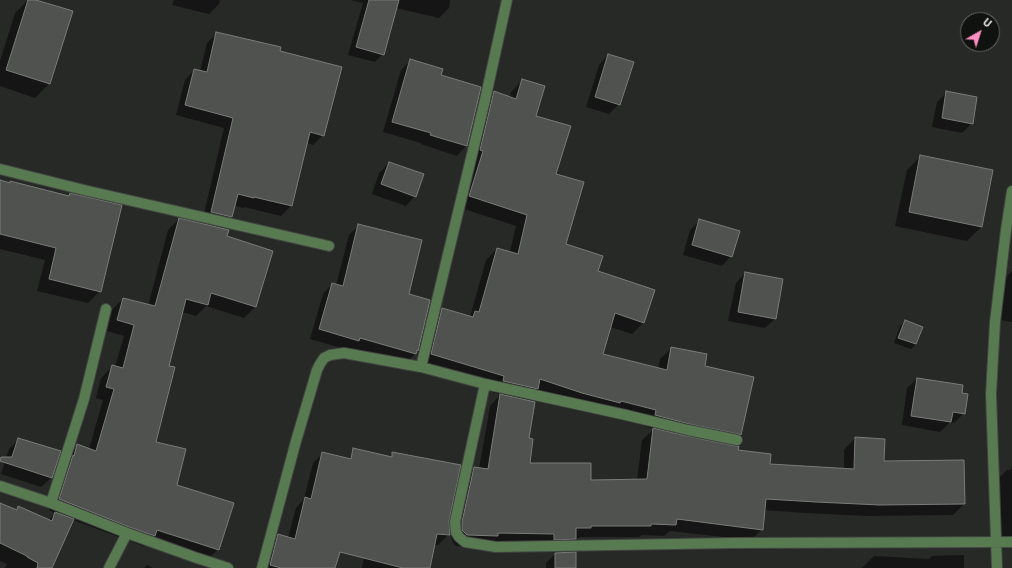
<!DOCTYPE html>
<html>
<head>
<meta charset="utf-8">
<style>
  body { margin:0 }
  #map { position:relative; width:1012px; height:568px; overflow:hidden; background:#272926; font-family:Roboto,sans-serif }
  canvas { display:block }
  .north { position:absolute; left:960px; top:12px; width:40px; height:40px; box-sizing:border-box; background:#101210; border:1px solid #656765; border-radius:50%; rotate:39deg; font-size:11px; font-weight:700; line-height:16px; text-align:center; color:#e5e7e5 }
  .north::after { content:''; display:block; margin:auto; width:14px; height:18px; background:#fc8fc3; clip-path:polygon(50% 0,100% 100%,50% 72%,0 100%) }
</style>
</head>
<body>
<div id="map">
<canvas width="1012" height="568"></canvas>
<div class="north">U</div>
</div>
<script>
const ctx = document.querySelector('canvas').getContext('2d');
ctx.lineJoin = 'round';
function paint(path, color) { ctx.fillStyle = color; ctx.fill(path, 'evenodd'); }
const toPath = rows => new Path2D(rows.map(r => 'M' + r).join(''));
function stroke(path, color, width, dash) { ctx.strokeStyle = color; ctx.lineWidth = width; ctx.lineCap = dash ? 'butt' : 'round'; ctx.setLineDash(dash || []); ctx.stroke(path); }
const shadow = toPath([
  [28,0,33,0,49,84,35,98,0,86,0,61,15,13],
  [174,0,220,0,219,4,209,14,172,5],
  [351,0,450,0,449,8,439,18,396,8,383,54,375,62,348,55,363,3],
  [216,34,279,52,323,135,313,145,307,143,291,206,281,216,244,207,243,208,234,205,231,217,221,226,202,222,224,128,176,115,185,80,194,70,200,71,207,43],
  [608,55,619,104,609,114,586,107,599,65],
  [411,60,440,75,480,88,466,146,457,156,421,144,421,143,383,132,401,70],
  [523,80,555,175,564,245,597,272,643,323,632,334,610,327,602,355,658,369,660,359,672,348,704,367,740,435,729,446,769,465,844,469,844,450,855,438,883,462,964,504,953,515,868,516,805,513,764,510,762,529,751,540,670,531,664,536,642,535,639,537,580,537,579,538,575,538,564,550,456,546,452,541,451,534,463,479,474,468,479,469,490,406,501,394,492,392,493,387,420,366,431,321,442,309,470,317,486,260,497,249,510,252,516,226,458,207,483,104,494,93,510,98,511,92],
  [534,392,645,421,644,426,654,429,642,440,637,480,590,481,529,464,525,400],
  [947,92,972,123,962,133,932,127,937,102],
  [921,156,981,227,967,241,895,226,907,170],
  [389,163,415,196,406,206,372,194,379,173],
  [0,181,9,184,10,182,68,197,70,194,100,291,88,303,37,291,45,260,0,249],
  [179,219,226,237,272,252,255,307,244,318,206,306,196,316,182,312,168,367,155,442,176,485,218,549,207,560,148,541,143,546,73,520,51,568,5,568,7,564,0,561,0,504,16,511,19,508,48,521,55,513,49,510,62,468,67,456,78,445,89,449,103,400,96,398,101,378,112,367,115,367,124,336,107,331,112,310,123,299,148,306,168,230],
  [700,220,731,256,722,266,683,255,690,230],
  [359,225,407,295,417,350,416,353,406,363,351,348,348,350,310,339,323,294,332,284,336,285,349,235],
  [1012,271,1012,322,995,319,1003,280],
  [745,273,775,319,765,328,728,321,736,283],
  [905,321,922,327,916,344,911,349,894,343,900,326],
  [917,379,961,394,964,413,954,423,950,422,940,432,902,425,907,388],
  [19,439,51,478,41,487,1,474,9,449],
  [323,453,334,568,262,568,268,545,278,535,288,538,296,508,304,499,313,463],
  [393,454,448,521,449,534,438,545,434,545,429,568,362,568,380,468,382,464],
  [1012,467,1012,536,1002,537,995,482,1007,470,1010,470],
  [555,554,575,568,546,568,546,563],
  [964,555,964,568,862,568,874,556,929,559,932,556],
  [147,565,153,568,144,568]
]);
const building = toPath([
  [28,0,36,0,73,11,50,84,6,70,28,0],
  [369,0,399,0,384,55,356,47,369,0],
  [216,32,281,47,280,51,342,67,324,136,310,132,292,206,254,197,254,198,238,194,232,217,211,212,233,118,185,105,194,69,207,72,216,32],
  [608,54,634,62,620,105,595,97,608,54],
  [410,59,443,69,441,75,481,87,467,146,430,135,431,133,392,122,410,59],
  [522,79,545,86,536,116,571,126,556,174,584,182,566,244,603,256,598,271,655,290,644,323,615,313,603,354,667,370,671,347,707,354,705,366,754,377,741,435,738,434,689,424,655,415,656,410,621,401,620,403,582,393,540,379,538,389,503,381,504,376,431,354,442,308,473,317,475,311,479,312,497,248,518,254,527,215,469,196,483,151,480,150,494,91,516,99,522,79],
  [946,91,977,97,973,124,942,118,946,91],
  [920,155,993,170,982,227,909,212,920,155],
  [389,162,424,174,416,197,381,184,389,162],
  [0,180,10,183,10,181,69,196,70,193,122,205,101,292,49,279,56,248,0,234,0,180],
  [179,218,229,230,227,236,273,251,256,307,211,293,208,305,186,299,169,366,175,367,156,442,186,449,177,485,234,503,219,550,157,530,155,536,129,527,59,499,73,455,74,456,77,444,96,451,114,389,106,387,112,365,123,368,134,325,117,320,123,298,155,306,179,218],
  [699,219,740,231,732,257,692,245,699,219],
  [358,224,422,240,409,294,430,300,418,351,417,350,416,354,360,338,359,341,319,329,332,283,343,286,358,224],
  [745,272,783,279,776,319,738,312,745,272],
  [905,320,923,327,916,344,898,338,905,320],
  [917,378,963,385,962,393,968,394,965,414,953,412,951,422,911,416,917,378],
  [500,394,535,402,529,438,533,439,530,463,591,463,591,480,647,479,653,428,687,436,736,446,739,446,738,450,771,454,770,464,854,469,855,437,885,439,884,461,964,460,965,504,880,505,816,502,766,499,763,530,677,519,676,525,651,524,651,526,591,526,591,528,576,528,576,539,554,540,554,534,498,533,498,536,467,535,462,530,462,522,474,467,488,469,500,394],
  [18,438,61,451,52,478,0,461,1,457,12,457,18,438],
  [353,448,392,457,392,452,461,465,449,521,450,535,437,534,430,568,403,568,340,552,335,568,281,568,270,565,278,534,295,539,305,497,311,499,322,452,351,459,353,448],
  [0,503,17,510,18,506,52,521,55,512,74,519,52,568,37,568,38,563,27,557,27,556,0,543,0,503],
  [576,552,576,568,555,568,555,553,576,552]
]);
const minor = toPath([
  [0,169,84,190,329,246],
  [421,367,485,100,507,0],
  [485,384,455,522,456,532,459,537,465,542,496,547,733,543,1012,542],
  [0,486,51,503,127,533,194,557,228,568],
  [51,503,84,399,106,309],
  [109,568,127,533],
  [262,568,296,441,317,370,320,364,324,358,330,355,344,353,421,367,485,384,626,415,688,430,737,440],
  [997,568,991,394,995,322,1006,230,1012,191]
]);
paint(shadow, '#0007');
paint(building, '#4f524e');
stroke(building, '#797c78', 1);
stroke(minor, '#424441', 12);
stroke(minor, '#587a51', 10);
</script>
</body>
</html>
